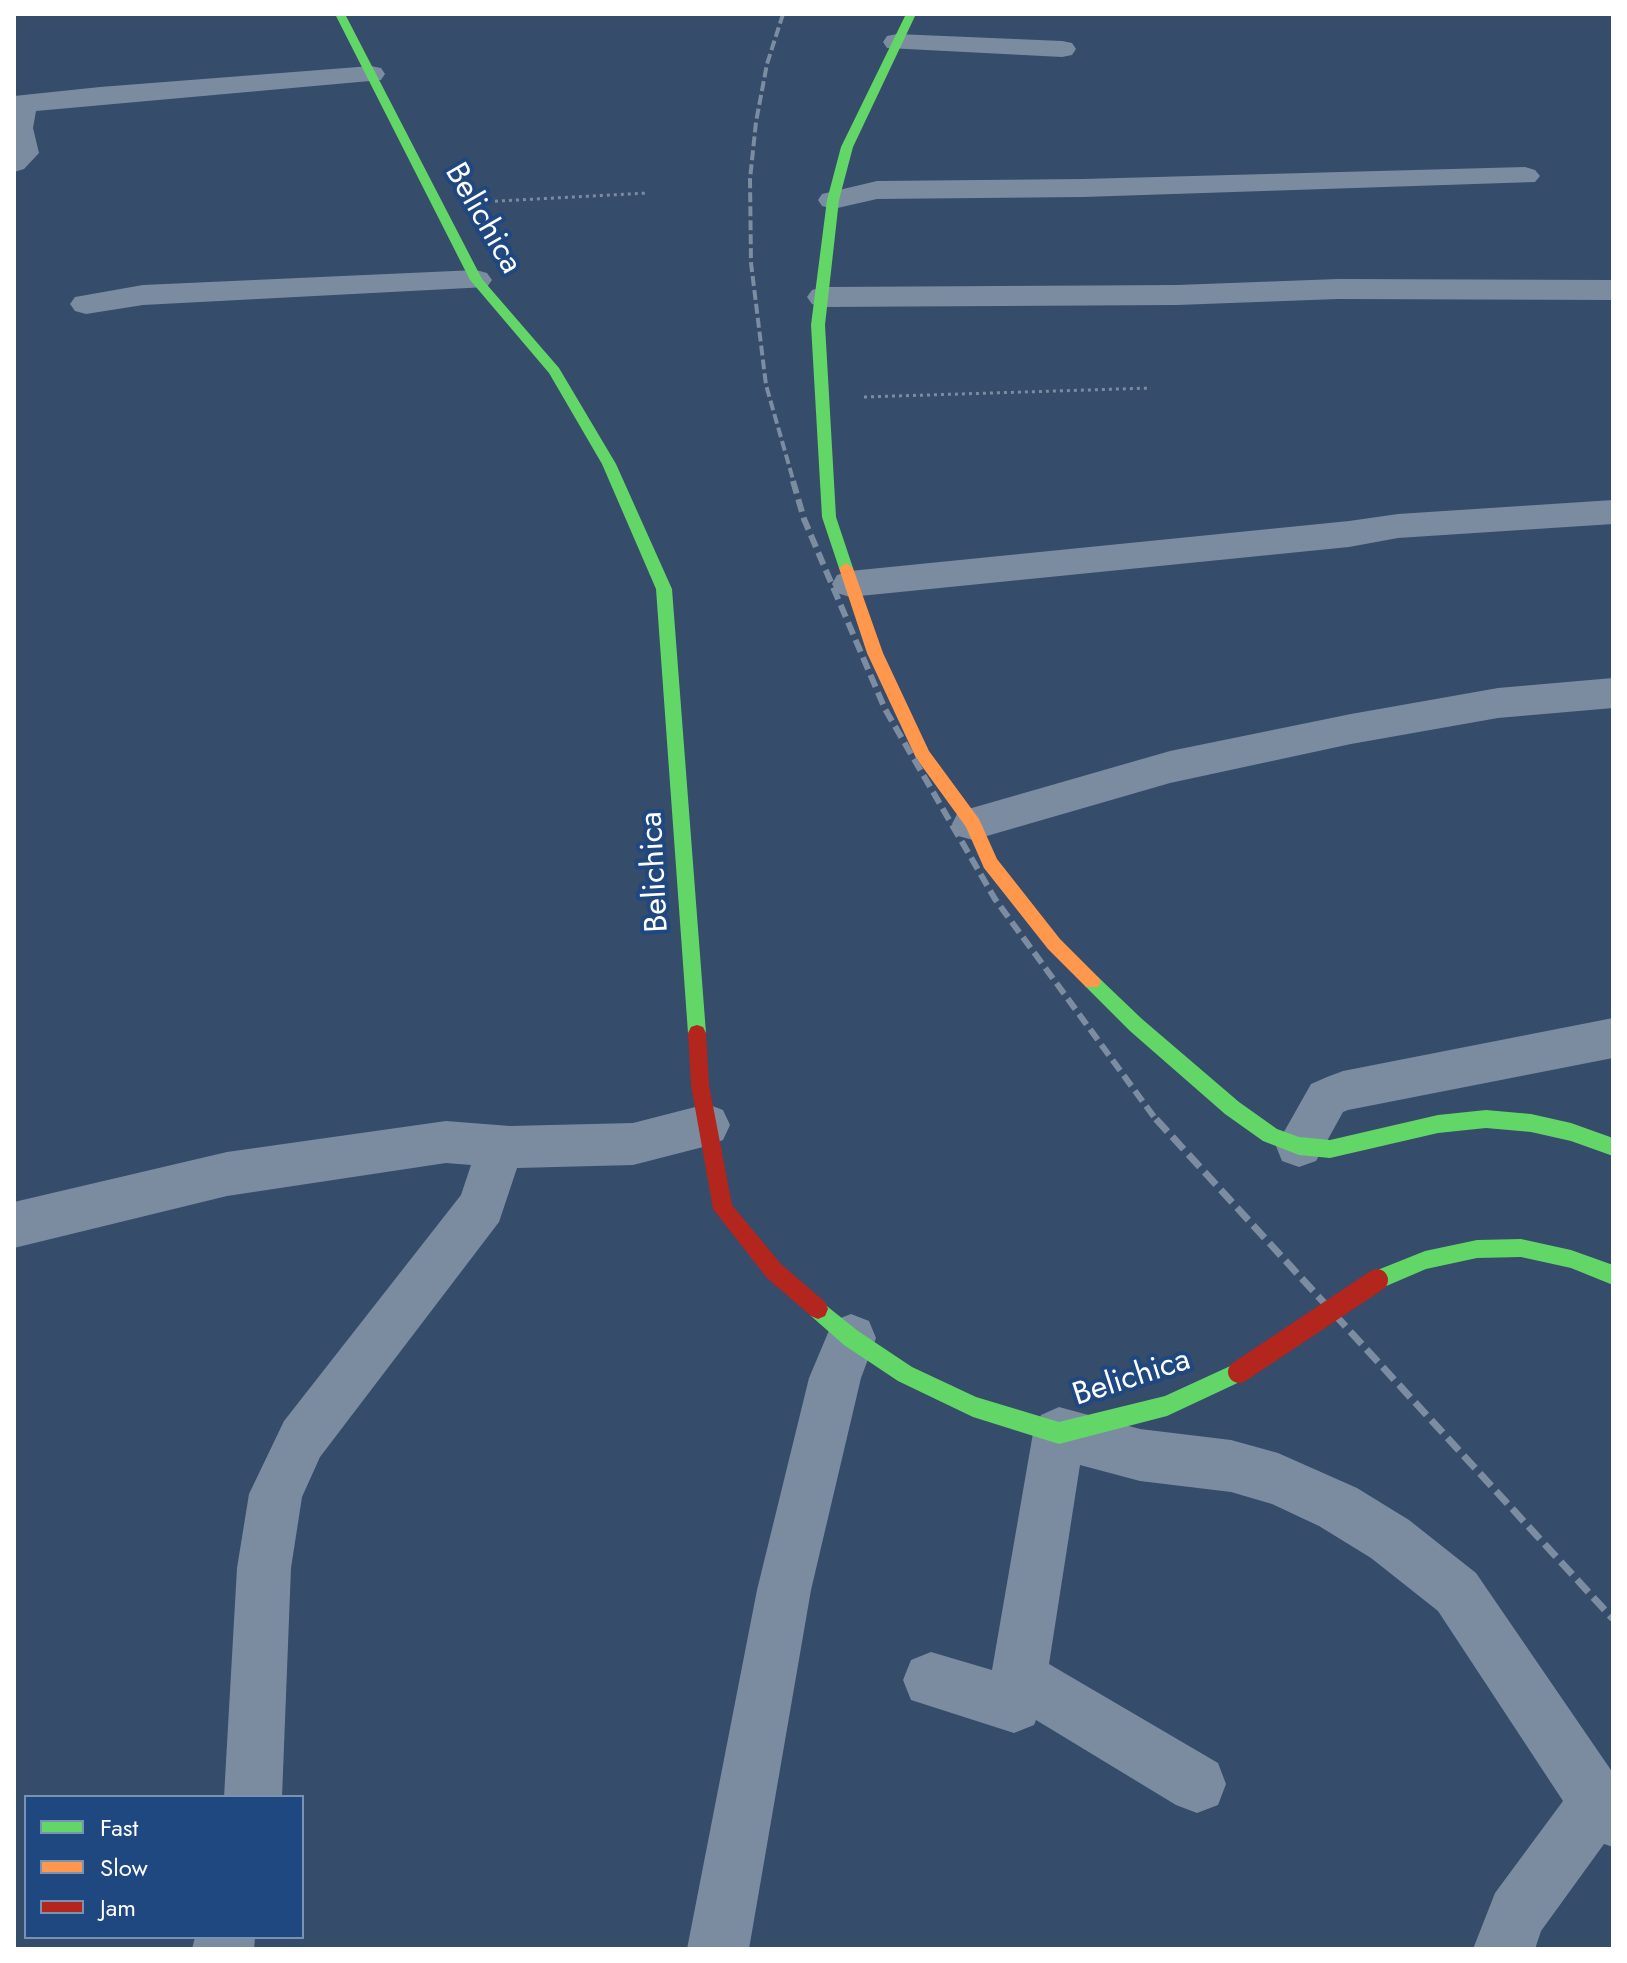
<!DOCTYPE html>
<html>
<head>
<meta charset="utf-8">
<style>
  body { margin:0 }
  #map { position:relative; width:1627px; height:1963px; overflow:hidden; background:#354c6b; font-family:Jost,sans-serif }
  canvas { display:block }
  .frame { position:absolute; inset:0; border:16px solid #fff; pointer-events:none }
  .legend { position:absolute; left:24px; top:1795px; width:280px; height:144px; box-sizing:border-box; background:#1f4881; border:2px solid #7991b3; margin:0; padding:10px 14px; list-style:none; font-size:24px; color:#fff }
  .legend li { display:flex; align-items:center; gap:16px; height:40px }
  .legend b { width:40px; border:2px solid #7991b3 }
</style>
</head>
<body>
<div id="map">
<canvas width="1627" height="1963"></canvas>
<div class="frame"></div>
<ul class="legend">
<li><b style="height:10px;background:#63d668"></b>Fast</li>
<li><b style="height:10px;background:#ff974d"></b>Slow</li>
<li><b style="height:10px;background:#b3261e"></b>Jam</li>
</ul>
</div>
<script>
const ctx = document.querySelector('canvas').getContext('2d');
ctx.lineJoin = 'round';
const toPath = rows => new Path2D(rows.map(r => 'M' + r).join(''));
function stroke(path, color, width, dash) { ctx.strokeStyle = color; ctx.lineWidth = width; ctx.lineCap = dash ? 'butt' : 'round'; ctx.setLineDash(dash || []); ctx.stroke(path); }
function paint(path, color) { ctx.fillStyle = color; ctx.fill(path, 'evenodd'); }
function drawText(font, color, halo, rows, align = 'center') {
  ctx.font = font + ' Jost,sans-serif'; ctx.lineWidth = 8; ctx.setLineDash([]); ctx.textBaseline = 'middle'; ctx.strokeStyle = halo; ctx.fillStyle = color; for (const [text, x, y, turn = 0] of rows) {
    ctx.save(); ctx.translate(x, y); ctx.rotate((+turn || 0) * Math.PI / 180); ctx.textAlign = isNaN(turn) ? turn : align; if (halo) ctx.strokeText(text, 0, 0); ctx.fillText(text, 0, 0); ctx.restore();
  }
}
const path = toPath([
  [481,202,648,193],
  [864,397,1151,388]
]);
const street = toPath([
  [897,34,1062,41,1072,43,1076,49,1072,55,1062,57,887,48,883,42,887,36,897,34],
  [371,66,381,68,385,74,381,80,36,111,33,128,39,153,24,169,14,172,14,96,100,87,371,66],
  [1525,167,1535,170,1540,176,1535,182,1083,197,877,199,833,209,822,206,818,200,822,194,877,181,1083,179,1525,167],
  [476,270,487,273,492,280,487,287,143,305,86,314,75,311,70,304,75,297,143,285,476,270],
  [1338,279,1613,280,1613,300,1338,299,1177,305,823,307,812,304,807,297,812,290,823,287,1177,285,1338,279],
  [1613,500,1613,524,1398,538,1349,547,850,597,837,593,832,584,837,575,850,571,1349,521,1398,514,1613,500],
  [1613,678,1613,708,1498,718,1351,744,1170,783,973,840,958,836,952,824,958,812,1170,751,1351,714,1498,688,1613,678],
  [1613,1018,1613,1058,1348,1110,1343,1112,1316,1161,1299,1167,1282,1161,1276,1146,1311,1084,1327,1077,1343,1071,1613,1018],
  [707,1104,723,1110,730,1125,723,1140,707,1146,633,1165,517,1168,499,1222,320,1457,302,1497,291,1568,282,1797,224,1797,237,1568,249,1494,284,1421,461,1195,471,1165,446,1163,227,1196,14,1248,14,1202,227,1152,446,1121,510,1126,633,1123,707,1104],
  [851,1314,869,1321,876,1338,861,1378,811,1590,749,1949,687,1949,757,1590,809,1378,833,1321,851,1314],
  [1059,1407,1140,1429,1231,1440,1278,1453,1357,1488,1409,1520,1476,1573,1613,1773,1613,1847,1604,1844,1541,1931,1535,1949,1473,1949,1495,1893,1563,1801,1438,1611,1371,1558,1319,1526,1272,1504,1231,1492,1140,1481,1080,1465,1049,1664,1218,1763,1226,1784,1218,1805,1197,1813,1176,1805,1036,1720,1034,1725,1014,1733,911,1700,903,1680,911,1660,931,1652,992,1670,1033,1433,1041,1415,1059,1407],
  [195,1937,255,1937,254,1949,192,1949,195,1937]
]);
const fast = toPath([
  [335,14,345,14,482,279,559,368,616,464,672,589,706,1033,703,1039,697,1041,691,1039,688,1033,656,589,602,464,549,373,470,280,335,14],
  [906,14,916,14,853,147,839,200,825,325,836,517,853,568,846,573,839,568,822,517,811,325,827,200,841,147,906,14],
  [1092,974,1098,977,1142,1019,1239,1102,1277,1129,1299,1137,1330,1140,1438,1115,1486,1110,1531,1114,1571,1123,1613,1138,1613,1156,1571,1141,1531,1132,1486,1128,1438,1133,1330,1158,1299,1155,1263,1141,1225,1114,1130,1031,1086,987,1083,982,1086,977,1092,974],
  [1521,1239,1571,1250,1613,1265,1613,1285,1571,1268,1521,1257,1477,1258,1426,1269,1377,1290,1370,1287,1367,1280,1370,1273,1425,1251,1477,1240,1521,1239],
  [818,1299,858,1331,912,1367,976,1397,1059,1422,1165,1396,1239,1362,1246,1365,1249,1372,1246,1379,1167,1416,1059,1444,973,1417,898,1381,844,1345,811,1316,808,1309,811,1302,818,1299]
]);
const slow = toPath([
  [846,563,853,568,883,653,929,751,979,819,997,859,1060,939,1098,977,1101,982,1098,987,1086,987,1048,949,984,868,966,827,916,758,867,653,839,568,846,563]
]);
const jam = toPath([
  [697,1025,703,1027,706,1033,709,1085,732,1205,781,1264,825,1302,828,1309,825,1316,818,1319,811,1316,767,1278,713,1209,691,1085,688,1033,691,1027,697,1025]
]);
const railFar2 = toPath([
  [783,14,767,64,756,122,750,179,751,263,766,385,794,483]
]);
const railFar1 = toPath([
  [793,481,804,519,885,709,995,899,1157,1121]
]);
const rail = toPath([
  [1156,1119,1613,1619]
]);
const jamBridge = toPath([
  [1239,1372,1377,1280]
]);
const streetNames = [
  ["Belichica",482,219,60],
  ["Belichica",656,872,-93],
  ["Belichica",1132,1379,-18]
];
stroke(path, '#7b8ca1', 3, [3, 4]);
paint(street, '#7b8ca1');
paint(fast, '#63d668');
paint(slow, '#ff974d');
paint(jam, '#b3261e');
stroke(railFar2, '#7c8ca1', 4, [10, 4]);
stroke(railFar1, '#7c8ca1', 6, [13, 6]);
stroke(rail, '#7c8ca1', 7, [17, 7]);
stroke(jamBridge, '#b3261e', 22);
drawText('32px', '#fff', '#1f4881', streetNames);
</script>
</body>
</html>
